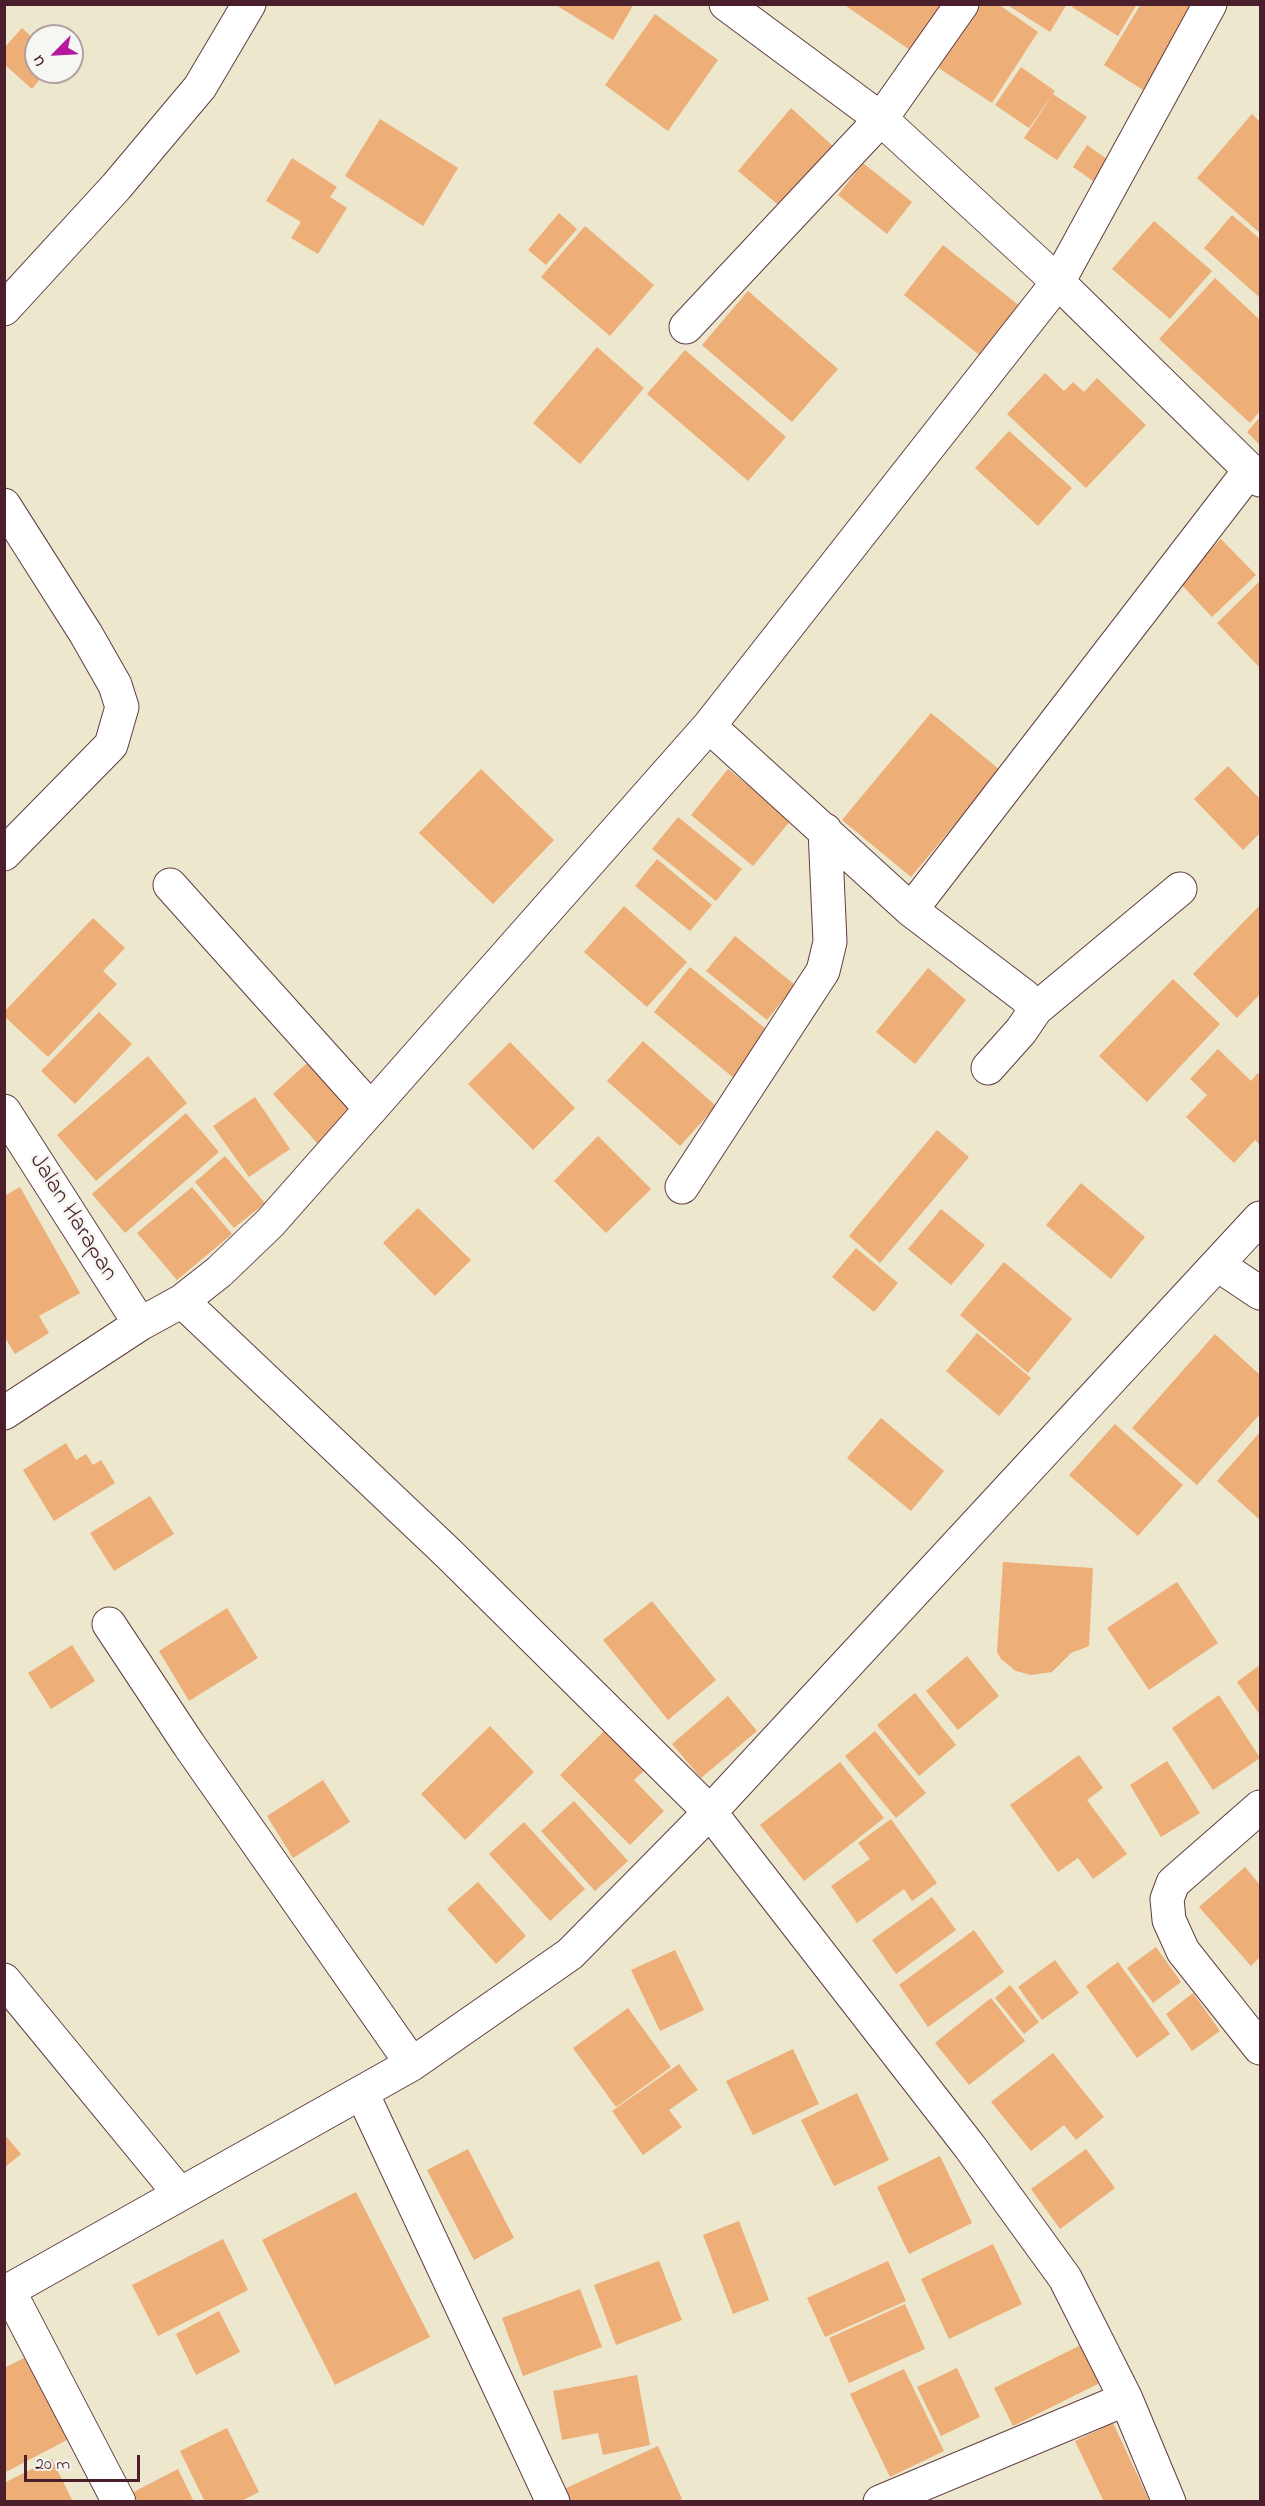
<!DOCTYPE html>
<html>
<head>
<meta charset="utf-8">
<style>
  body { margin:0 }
  #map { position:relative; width:1265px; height:2506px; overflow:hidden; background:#ece7cd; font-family:"Indie Flower",sans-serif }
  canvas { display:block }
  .frame { position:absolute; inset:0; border:6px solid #4a1f2b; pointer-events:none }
  .north { position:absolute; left:24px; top:24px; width:60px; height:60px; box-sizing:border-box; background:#f6f6f2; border:2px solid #b1a0a2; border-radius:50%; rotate:246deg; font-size:16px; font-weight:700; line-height:24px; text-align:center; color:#4a1f2b }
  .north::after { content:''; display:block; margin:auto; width:21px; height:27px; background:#b5179e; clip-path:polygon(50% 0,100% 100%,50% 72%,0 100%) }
  .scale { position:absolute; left:24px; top:2455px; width:116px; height:27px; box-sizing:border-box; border:3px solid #4a1f2b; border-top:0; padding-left:8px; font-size:18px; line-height:21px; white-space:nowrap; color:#4a1f2b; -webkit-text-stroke:4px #f6f6f2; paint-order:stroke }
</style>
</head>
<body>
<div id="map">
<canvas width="1265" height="2506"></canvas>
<div class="frame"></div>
<div class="north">U</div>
<div class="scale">20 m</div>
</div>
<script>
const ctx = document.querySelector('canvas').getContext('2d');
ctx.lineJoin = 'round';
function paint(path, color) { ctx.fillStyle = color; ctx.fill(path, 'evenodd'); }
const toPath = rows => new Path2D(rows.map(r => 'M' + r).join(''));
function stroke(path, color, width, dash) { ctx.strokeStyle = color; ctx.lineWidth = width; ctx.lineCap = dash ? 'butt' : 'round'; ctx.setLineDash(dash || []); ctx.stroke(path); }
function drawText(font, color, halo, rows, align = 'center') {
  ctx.font = font + ' "Indie Flower",sans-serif'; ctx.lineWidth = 5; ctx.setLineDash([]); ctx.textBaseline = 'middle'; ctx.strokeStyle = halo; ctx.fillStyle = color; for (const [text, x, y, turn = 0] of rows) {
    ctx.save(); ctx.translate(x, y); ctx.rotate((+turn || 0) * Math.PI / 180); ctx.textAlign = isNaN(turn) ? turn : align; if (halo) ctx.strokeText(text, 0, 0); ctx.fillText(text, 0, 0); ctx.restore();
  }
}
const building = toPath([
  [554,4,634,4,613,40],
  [843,4,941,4,910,50],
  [969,4,998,4,1038,32,992,103,931,63],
  [1006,4,1067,4,1050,32],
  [1074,4,1137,4,1118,36,1072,7],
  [1141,4,1189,4,1194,8,1143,90,1104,65],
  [655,14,718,60,668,131,605,85],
  [22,28,36,41,36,72,46,72,32,89,4,64,4,48],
  [1021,67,1055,91,1029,128,995,105],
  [1053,94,1087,117,1057,160,1024,138],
  [791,108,834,147,782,208,738,171],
  [1252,114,1260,122,1260,233,1197,178],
  [380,119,458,168,423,226,345,176],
  [1087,145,1107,159,1093,181,1073,167],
  [292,158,337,187,330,197,347,208,318,254,291,238,301,222,266,201],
  [863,163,912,202,887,234,838,195],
  [559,213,577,229,546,265,528,250],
  [1232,215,1260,239,1259,297,1204,248],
  [1154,221,1212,271,1170,319,1112,269],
  [585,226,654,285,610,336,541,277],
  [943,245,1021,307,982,357,904,295],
  [1215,278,1260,320,1260,411,1250,423,1159,339],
  [748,291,838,369,792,422,702,345],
  [597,347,644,388,580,464,533,423],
  [685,350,786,437,748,481,647,394],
  [1045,373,1064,391,1073,382,1084,392,1097,378,1146,425,1086,488,1007,414],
  [1260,417,1260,445,1247,432],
  [1009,431,1072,488,1038,526,975,468],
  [1221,539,1256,575,1212,617,1178,581],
  [1260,581,1260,668,1217,623],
  [931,713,1000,770,911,877,842,820],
  [1228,766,1260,799,1260,833,1243,850,1194,799],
  [481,769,554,840,493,904,419,833],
  [728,769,791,820,753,866,691,815],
  [678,817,742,869,716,901,652,849],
  [657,859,712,905,690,931,635,886],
  [1260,905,1260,994,1237,1018,1193,974],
  [624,906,687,962,647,1007,584,952],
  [93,918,125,948,103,971,117,984,48,1057,4,1016,4,1012],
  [735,936,795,985,767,1020,706,971],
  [690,967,772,1034,735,1079,654,1012],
  [928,968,966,1000,915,1064,876,1032],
  [1173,979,1220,1024,1147,1102,1099,1056],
  [99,1012,132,1044,75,1104,41,1071],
  [643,1041,716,1106,680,1146,607,1081],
  [510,1042,575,1108,533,1150,468,1084],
  [1218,1049,1251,1081,1258,1073,1260,1075,1260,1145,1255,1140,1234,1163,1186,1117,1207,1095,1190,1079],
  [318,1053,362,1103,318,1144,273,1094],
  [148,1056,187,1103,96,1181,57,1135],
  [255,1097,290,1149,249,1177,213,1126],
  [186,1113,219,1152,125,1233,92,1194],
  [937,1130,969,1157,880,1263,849,1236],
  [598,1136,651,1189,606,1233,554,1181],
  [225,1156,265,1203,234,1228,195,1182],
  [1081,1183,1145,1237,1111,1279,1046,1225],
  [20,1187,80,1293,39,1316,49,1333,15,1354,4,1336,4,1196],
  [192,1187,232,1234,177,1280,137,1233],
  [418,1208,471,1260,435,1296,383,1243],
  [941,1209,985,1245,951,1285,908,1249],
  [856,1248,898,1283,874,1312,832,1277],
  [1004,1262,1072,1319,1028,1373,960,1315],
  [977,1333,1031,1378,999,1416,946,1371],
  [1215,1334,1260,1375,1260,1414,1197,1485,1132,1428],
  [881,1418,944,1471,911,1511,847,1458],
  [1115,1424,1183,1485,1138,1536,1069,1475],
  [1260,1432,1260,1520,1217,1481],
  [66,1443,76,1460,86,1454,93,1465,101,1460,115,1483,54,1521,23,1470],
  [150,1496,174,1534,114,1571,90,1533],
  [1003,1562,1093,1568,1089,1646,1071,1653,1052,1672,1031,1675,1016,1671,1001,1659,997,1652],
  [1177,1582,1218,1643,1149,1690,1107,1628],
  [652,1601,716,1680,668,1720,603,1640],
  [227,1608,258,1658,189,1701,159,1651],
  [72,1645,95,1681,51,1709,28,1673],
  [967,1656,999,1696,958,1730,926,1691],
  [1260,1665,1260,1715,1237,1682],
  [915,1693,956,1745,919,1776,877,1725],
  [1219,1695,1260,1758,1213,1790,1172,1728],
  [728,1696,757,1731,701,1778,672,1744],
  [490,1726,534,1772,465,1840,421,1794],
  [607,1728,647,1768,634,1780,664,1811,630,1845,560,1775],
  [875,1731,926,1793,896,1818,845,1756],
  [1079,1755,1103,1788,1087,1800,1127,1854,1093,1879,1078,1858,1058,1872,1010,1805],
  [1167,1761,1200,1813,1161,1837,1130,1785],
  [840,1762,884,1818,804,1881,760,1825],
  [323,1780,350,1822,293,1858,267,1816],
  [574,1801,628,1861,595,1891,541,1831],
  [891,1819,937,1883,912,1901,904,1889,857,1923,831,1886,870,1859,858,1843],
  [524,1822,585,1889,550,1921,489,1854],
  [1245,1867,1260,1885,1260,1957,1251,1966,1199,1907],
  [478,1882,526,1936,496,1964,447,1909],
  [932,1897,956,1930,896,1974,872,1940],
  [974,1930,1004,1972,928,2027,899,1985],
  [1156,1947,1181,1982,1153,2003,1127,1968],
  [675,1950,704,2010,660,2031,631,1970],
  [1055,1960,1079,1993,1042,2020,1018,1987],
  [1118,1962,1170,2034,1137,2058,1086,1986],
  [1010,1985,1039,2022,1024,2034,995,1998],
  [1193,1993,1220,2031,1192,2051,1166,2014],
  [991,1998,1025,2041,969,2085,935,2043],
  [628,2008,671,2067,616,2107,573,2048],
  [793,2049,819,2104,753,2135,726,2081],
  [1053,2053,1104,2117,1076,2140,1064,2125,1031,2151,991,2102],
  [679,2064,698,2090,669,2110,682,2127,643,2155,612,2111],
  [857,2093,889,2160,834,2186,801,2120],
  [4,2134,21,2154,4,2168],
  [468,2149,514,2238,474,2260,427,2170],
  [1086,2149,1115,2188,1060,2229,1031,2189],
  [940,2156,972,2223,909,2254,877,2187],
  [356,2192,430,2337,335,2385,262,2240],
  [739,2221,769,2300,733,2314,703,2235],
  [223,2239,248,2290,158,2336,132,2285],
  [993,2244,1022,2304,949,2339,921,2279],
  [659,2261,682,2320,616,2345,594,2285],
  [888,2261,906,2301,825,2337,807,2298],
  [580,2289,602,2347,523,2376,502,2318],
  [905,2304,925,2349,849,2383,829,2338],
  [219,2311,240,2352,196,2375,176,2334],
  [1083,2344,1102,2382,1013,2426,994,2388],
  [26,2357,69,2439,4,2473,4,2368],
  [957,2368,980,2417,941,2436,917,2387],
  [904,2369,944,2451,890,2477,850,2394],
  [637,2375,650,2445,603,2455,598,2433,562,2440,553,2391],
  [1113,2423,1150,2502,1104,2502,1075,2441],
  [227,2428,259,2492,239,2502,205,2502,180,2451],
  [658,2446,682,2499,677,2502,567,2502,562,2490],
  [52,2459,73,2502,4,2502,4,2483],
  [178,2469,194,2502,126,2502,124,2497]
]);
const minor = toPath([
  [726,4,881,119,1058,282,1260,480],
  [4,309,116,187,200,87,249,4],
  [686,327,881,119,962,4],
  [4,505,86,634,115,685,122,707,111,745,4,854],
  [709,726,911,910,1250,470],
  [170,885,371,1109],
  [911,910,1024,996,1036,1009,1021,1031,988,1068],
  [1036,1009,1180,889],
  [4,1111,140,1324],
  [682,1187,823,971,830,942,825,830],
  [1218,1265,1260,1293],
  [182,1301,448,1553,710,1812,970,2147,1065,2278,1126,2399,1169,2502],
  [4,1413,140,1324,182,1301,219,1272,270,1223,709,726,1058,282,1210,4],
  [109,1624,189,1745,412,2064],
  [1260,1807,1173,1883,1167,1899,1169,1920,1183,1951,1260,2048],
  [4,1980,180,2194],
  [362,2093,553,2502],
  [9,2291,119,2502],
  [4,2293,412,2064,570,1954,710,1812,1260,1218],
  [880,2502,1126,2399]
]);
const streetNames = [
  ["Jalan Harapan",72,1218,58]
];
paint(building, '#edae77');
stroke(minor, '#623d43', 35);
stroke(minor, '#fff', 33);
drawText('24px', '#4a1f2b', '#f6f6f2', streetNames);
</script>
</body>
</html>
